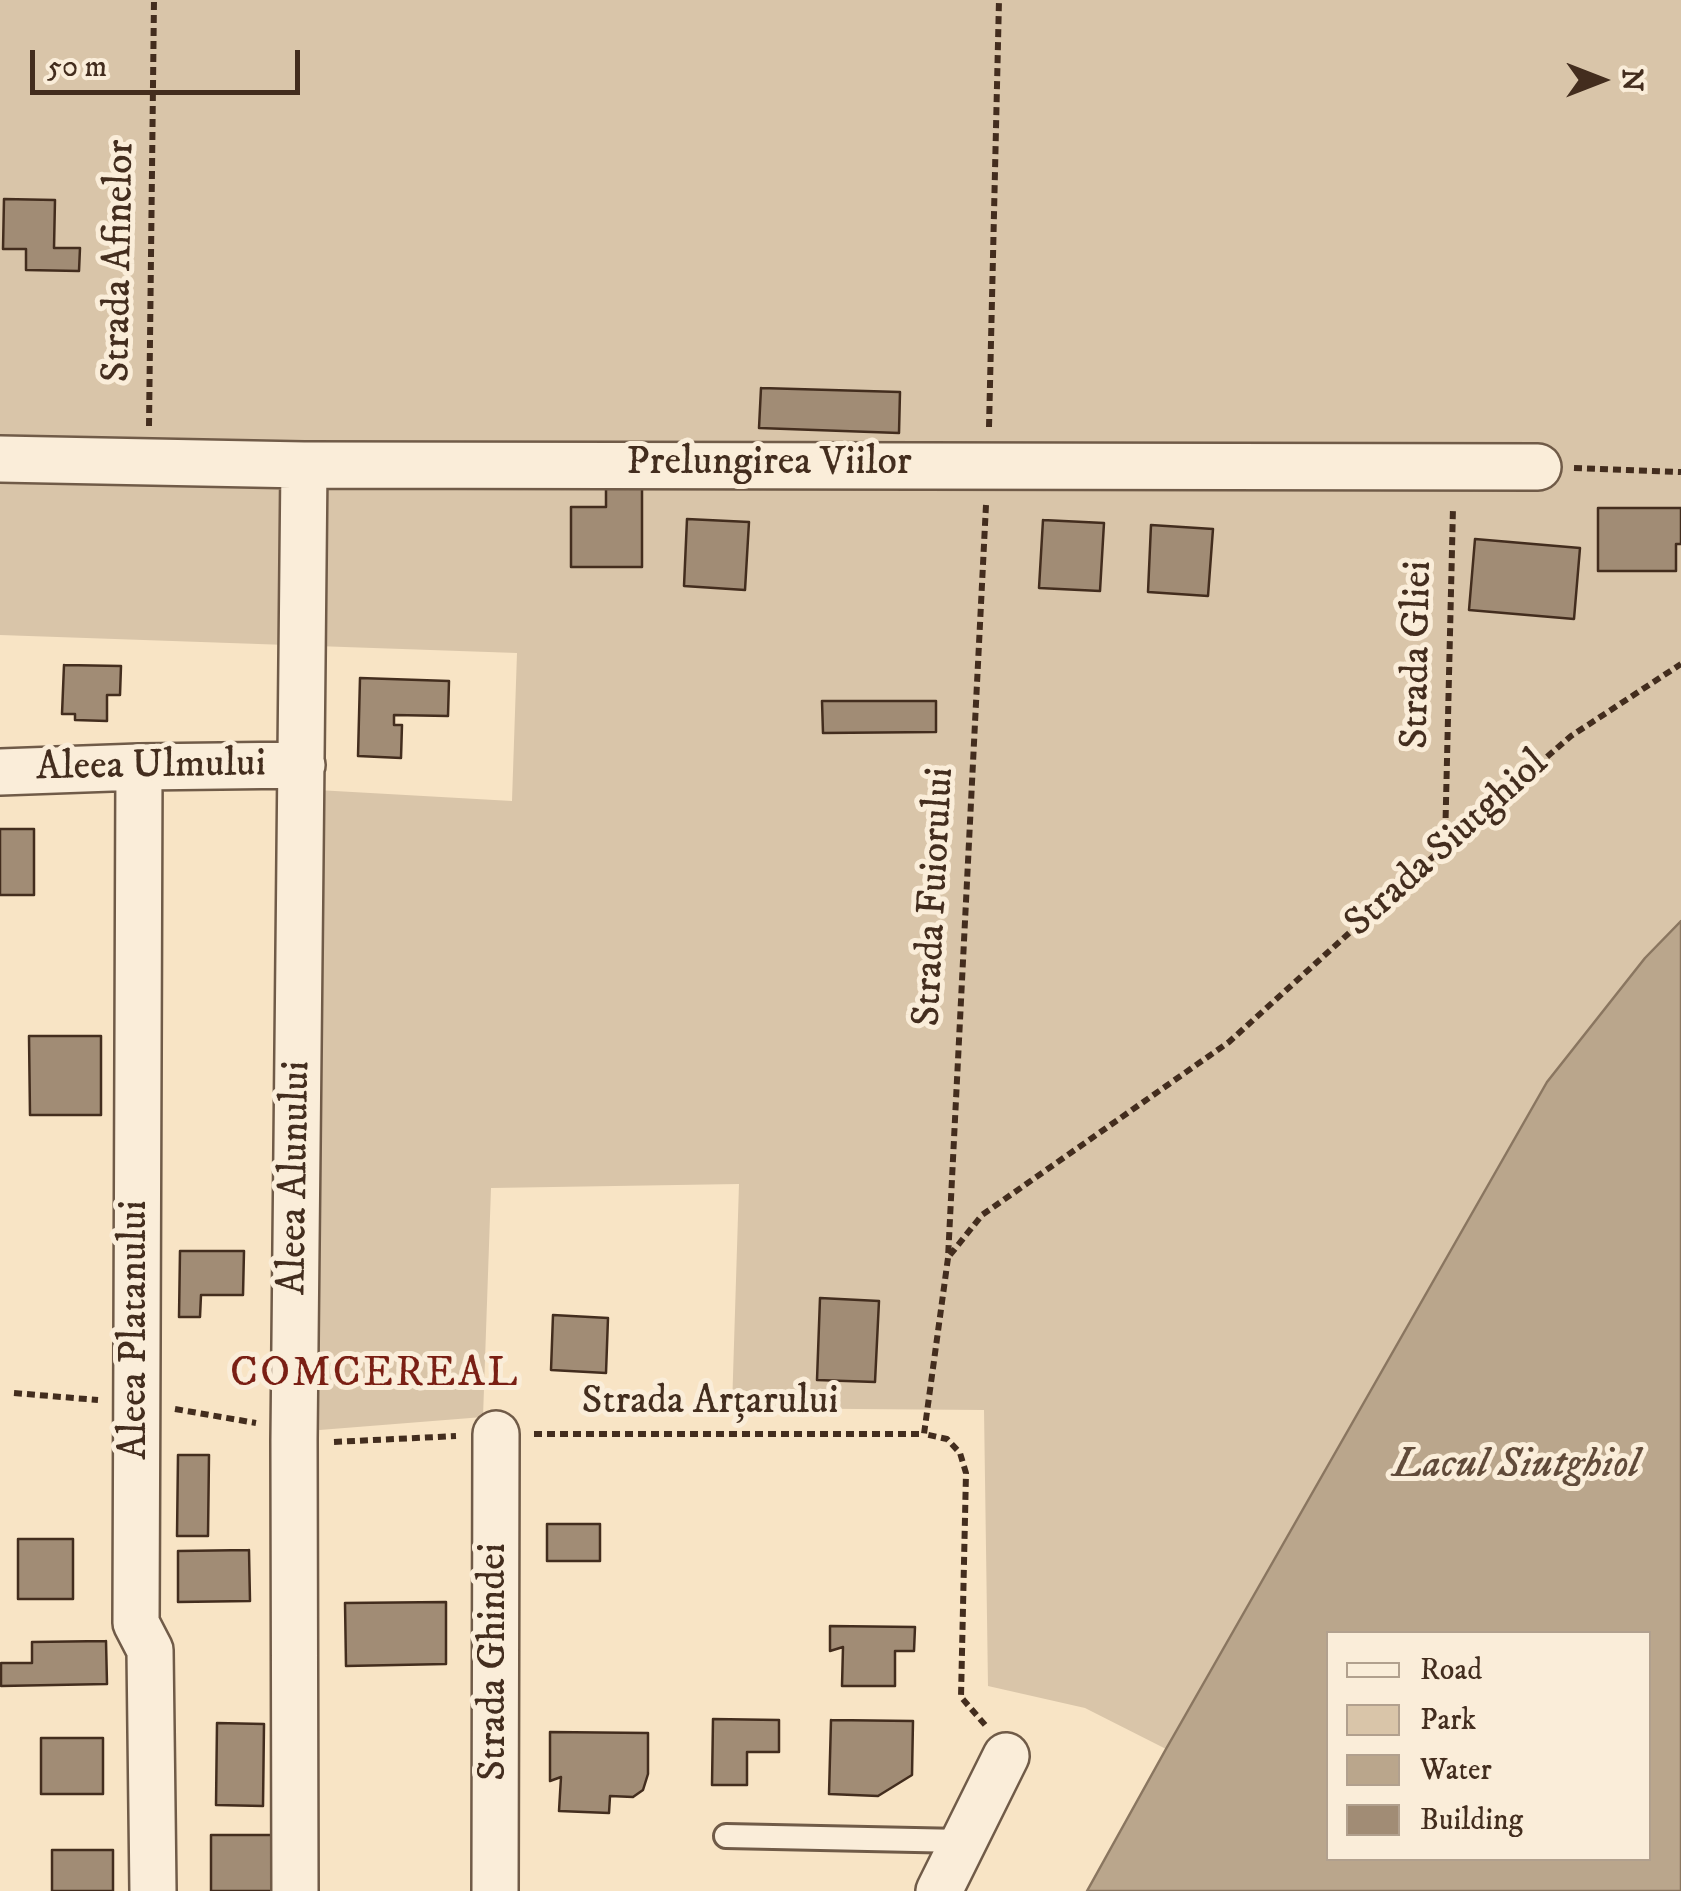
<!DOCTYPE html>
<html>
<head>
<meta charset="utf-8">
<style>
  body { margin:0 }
  #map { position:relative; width:1681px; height:1891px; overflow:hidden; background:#f8e4c5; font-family:"IM FELL DW Pica",serif }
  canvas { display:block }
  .legend { position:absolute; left:1326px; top:1631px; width:325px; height:230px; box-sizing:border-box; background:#faedd9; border:2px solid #b1a08e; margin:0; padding:12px 18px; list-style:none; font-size:30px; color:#432d1e }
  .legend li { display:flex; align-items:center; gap:20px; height:50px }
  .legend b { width:50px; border:2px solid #b1a08e }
  .north { position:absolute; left:1551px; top:30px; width:100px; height:100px; -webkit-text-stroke:8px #faedd9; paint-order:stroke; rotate:90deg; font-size:28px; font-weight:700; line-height:40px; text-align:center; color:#432d1e }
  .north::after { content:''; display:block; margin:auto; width:35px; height:45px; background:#432d1e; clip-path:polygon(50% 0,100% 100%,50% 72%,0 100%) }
  .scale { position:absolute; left:30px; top:50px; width:270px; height:45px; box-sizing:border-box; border:5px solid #432d1e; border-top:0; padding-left:12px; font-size:30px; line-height:35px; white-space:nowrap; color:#432d1e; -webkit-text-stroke:8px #faedd9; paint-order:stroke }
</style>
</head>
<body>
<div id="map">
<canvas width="1681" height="1891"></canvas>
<ul class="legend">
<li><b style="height:12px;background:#faedd9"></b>Road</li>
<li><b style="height:28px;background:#d9c5a9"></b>Park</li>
<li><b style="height:28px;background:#baa68c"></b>Water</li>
<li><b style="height:28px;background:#a18c75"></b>Building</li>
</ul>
<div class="north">N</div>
<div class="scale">50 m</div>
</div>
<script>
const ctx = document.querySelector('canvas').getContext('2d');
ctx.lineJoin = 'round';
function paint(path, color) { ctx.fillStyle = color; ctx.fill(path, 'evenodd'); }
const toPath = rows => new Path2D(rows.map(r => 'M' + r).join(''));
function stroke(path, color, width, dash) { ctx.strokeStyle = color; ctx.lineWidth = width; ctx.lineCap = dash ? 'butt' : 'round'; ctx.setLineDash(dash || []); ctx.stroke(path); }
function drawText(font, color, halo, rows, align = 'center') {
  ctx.font = font + ' "IM FELL DW Pica",serif'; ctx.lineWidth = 10; ctx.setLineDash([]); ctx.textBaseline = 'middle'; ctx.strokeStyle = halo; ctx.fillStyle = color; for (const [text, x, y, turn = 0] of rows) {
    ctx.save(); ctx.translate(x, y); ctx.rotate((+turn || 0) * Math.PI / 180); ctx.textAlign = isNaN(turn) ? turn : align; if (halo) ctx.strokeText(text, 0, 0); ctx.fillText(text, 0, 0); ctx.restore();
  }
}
const green = toPath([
  [0,0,1681,0,1681,921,1645,958,1547,1082,1166,1749,1085,1708,988,1686,984,1410,732,1408,739,1184,491,1188,483,1417,307,1431,317,790,512,801,517,653,0,635]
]);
const water = toPath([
  [1681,921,1681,1891,1087,1891,1166,1749,1547,1082,1645,958,1681,921],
  [1328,1634,1648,1634,1648,1858,1328,1858,1328,1634]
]);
const building = toPath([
  [4,199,55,200,54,248,80,248,79,271,26,270,26,249,3,249,4,199],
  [761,388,900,392,899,433,759,428,761,388],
  [606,480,642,480,642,567,571,567,571,507,606,507,606,480],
  [1598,508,1681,508,1681,544,1676,544,1676,571,1598,571,1598,508],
  [687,519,749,522,745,590,684,586,687,519],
  [1043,520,1104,523,1100,591,1039,588,1043,520],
  [1151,525,1213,529,1208,596,1148,592,1151,525],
  [1475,539,1580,548,1574,619,1469,610,1475,539],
  [64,665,121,666,120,695,107,695,107,721,75,720,75,714,62,714,64,665],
  [360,678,449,681,448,716,394,715,394,725,402,725,401,758,358,756,360,678],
  [822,701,936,701,936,732,823,733,822,701],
  [0,829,34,829,34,895,0,895,0,829],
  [29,1036,101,1036,101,1115,30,1115,29,1036],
  [180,1251,244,1251,243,1295,201,1295,200,1317,179,1317,180,1251],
  [820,1298,879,1301,875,1382,817,1380,820,1298],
  [553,1315,608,1318,606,1373,551,1370,553,1315],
  [178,1455,209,1455,208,1536,177,1536,178,1455],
  [547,1524,600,1524,600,1561,547,1561,547,1524],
  [18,1539,73,1539,73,1599,18,1599,18,1539],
  [249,1550,250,1601,178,1602,178,1551,249,1550],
  [446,1602,446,1664,346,1666,345,1603,446,1602],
  [830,1626,915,1627,914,1651,895,1651,895,1686,842,1686,843,1647,830,1651,830,1626],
  [106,1641,107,1684,1,1686,1,1663,32,1663,32,1642,106,1641],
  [713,1719,779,1720,779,1752,747,1752,747,1785,712,1785,713,1719],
  [831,1720,913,1721,912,1775,878,1796,829,1794,831,1720],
  [217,1723,264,1724,263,1806,216,1805,217,1723],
  [550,1732,648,1733,648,1774,643,1790,633,1797,610,1796,609,1813,559,1811,561,1777,550,1781,550,1732],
  [41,1738,103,1738,103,1794,41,1794,41,1738],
  [211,1835,273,1835,273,1891,211,1891,211,1835],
  [52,1850,113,1850,113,1891,52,1891,52,1850]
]);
const path = toPath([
  [149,426,154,0],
  [989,427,999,0],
  [1574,468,1681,472],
  [986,505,948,1258,924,1434,947,1439,960,1453,966,1473,961,1697,986,1726],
  [1445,844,1453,507],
  [950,1255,982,1215,1229,1042,1445,846,1571,736,1681,664],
  [14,1393,98,1400],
  [175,1409,256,1423],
  [534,1434,924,1434],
  [334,1442,456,1436]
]);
const lane = toPath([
  [726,1836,962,1841]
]);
const street = toPath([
  [0,459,304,465,1538,467],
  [139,767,136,1623,150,1650,153,1891],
  [0,772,139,767,302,765],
  [295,1891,294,1439,304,465],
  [495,1891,496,1434],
  [939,1891,1006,1756]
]);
const streetNames = [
  ["Strada Afinelor",121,261,-89],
  ["Prelungirea Viilor",769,465],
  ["Strada Gliei",1419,655,-89],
  ["Aleea Ulmului",151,768,-1],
  ["Strada Siutghiol",1448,845,-42],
  ["Strada Fuiorului",936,897,-87],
  ["Aleea Alunului",297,1178,-89],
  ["Aleea Platanului",137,1330,-90],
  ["Strada Arțarului",710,1404],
  ["Strada Ghindei",496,1662,-90]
];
const neighbourhoodNames = [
  ["COMCEREAL",375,1376]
];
const waterNames = [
  ["Lacul Siutghiol",1516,1467]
];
paint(green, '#d9c5a9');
paint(water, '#baa68c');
stroke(water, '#8a7660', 2.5);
paint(building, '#a18c75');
stroke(building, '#432d1e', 2.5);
stroke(lane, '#705b48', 28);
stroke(street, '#705b48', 50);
stroke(path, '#432d1e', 6, [8, 5]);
stroke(lane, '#faedd9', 22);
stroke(street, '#faedd9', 45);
drawText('40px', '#432d1e', '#faedd9', streetNames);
ctx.letterSpacing = '2.5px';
drawText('42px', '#7a1f14', '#faedd9', neighbourhoodNames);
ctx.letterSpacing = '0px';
drawText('italic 42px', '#614b3a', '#faedd9', waterNames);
</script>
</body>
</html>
